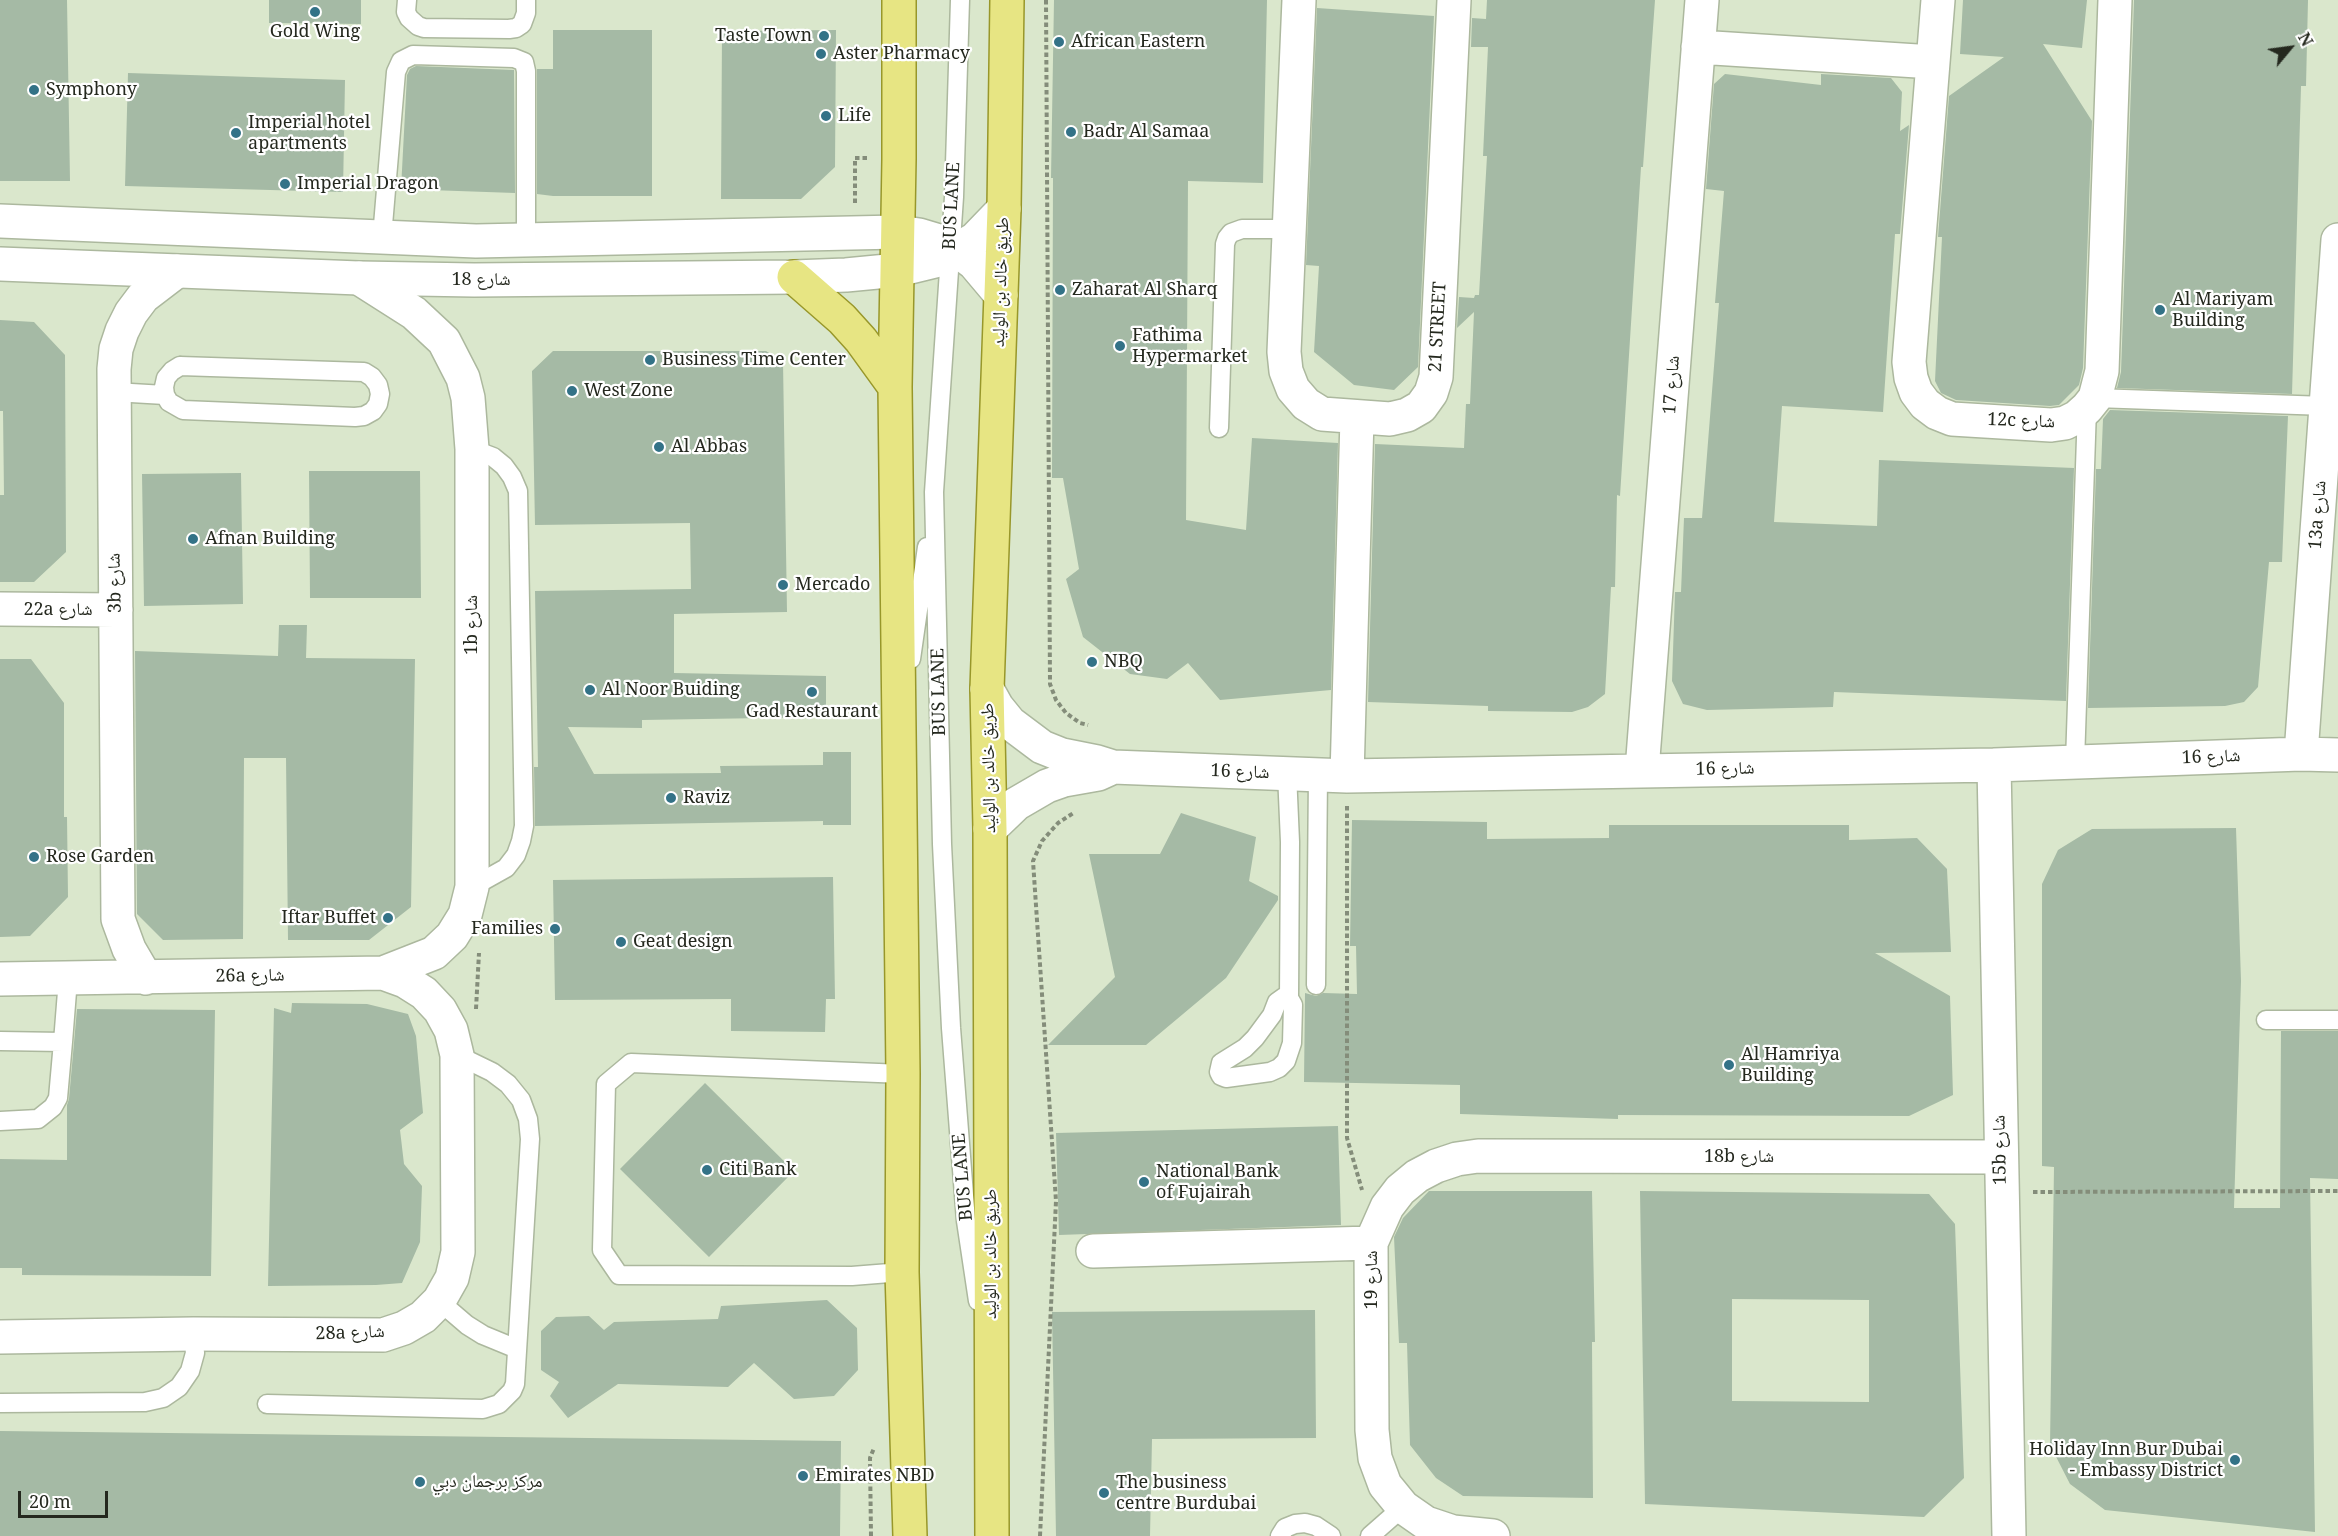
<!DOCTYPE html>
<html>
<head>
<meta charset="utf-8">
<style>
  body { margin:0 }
  #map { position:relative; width:2338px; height:1536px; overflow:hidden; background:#dae7cc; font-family:"Noto Serif",serif }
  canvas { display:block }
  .north { position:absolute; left:2260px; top:18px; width:60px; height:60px; -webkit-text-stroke:4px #fff; paint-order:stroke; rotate:61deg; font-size:16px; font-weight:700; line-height:24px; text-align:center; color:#24281e }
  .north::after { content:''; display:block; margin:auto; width:21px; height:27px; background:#24281e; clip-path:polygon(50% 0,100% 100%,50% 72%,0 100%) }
  .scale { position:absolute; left:18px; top:1491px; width:90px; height:27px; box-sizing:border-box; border:3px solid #24281e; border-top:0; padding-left:8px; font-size:18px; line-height:21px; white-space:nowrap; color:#24281e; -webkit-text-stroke:4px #fff; paint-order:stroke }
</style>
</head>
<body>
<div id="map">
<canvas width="2338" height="1536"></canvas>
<div class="north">N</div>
<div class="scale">20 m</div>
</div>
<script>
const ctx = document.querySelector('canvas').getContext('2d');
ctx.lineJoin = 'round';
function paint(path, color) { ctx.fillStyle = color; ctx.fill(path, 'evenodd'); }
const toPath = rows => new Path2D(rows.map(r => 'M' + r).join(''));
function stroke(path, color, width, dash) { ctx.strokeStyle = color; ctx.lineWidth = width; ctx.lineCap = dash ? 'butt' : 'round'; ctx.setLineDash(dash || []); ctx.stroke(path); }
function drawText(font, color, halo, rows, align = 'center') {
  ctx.font = font + ' "Noto Serif","Noto Naskh Arabic",serif'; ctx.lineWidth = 4.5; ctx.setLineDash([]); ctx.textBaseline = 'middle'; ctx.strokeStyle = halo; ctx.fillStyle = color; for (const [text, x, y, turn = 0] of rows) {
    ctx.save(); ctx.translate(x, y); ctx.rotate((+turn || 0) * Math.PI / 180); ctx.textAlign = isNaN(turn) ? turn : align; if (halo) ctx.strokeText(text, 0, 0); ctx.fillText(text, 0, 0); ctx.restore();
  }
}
const building = toPath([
  [0,0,67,0,70,181,0,181],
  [269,0,361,0,361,24,269,23],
  [1054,0,1267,0,1263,183,1188,181,1186,520,1246,530,1252,438,1338,443,1331,690,1220,700,1188,663,1167,679,1130,674,1083,637,1066,579,1079,569,1063,478,1052,478,1053,178,1051,178],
  [1487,0,1655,0,1643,167,1641,167,1620,496,1617,495,1615,587,1611,587,1605,694,1588,707,1572,712,1488,711,1488,706,1368,702,1375,444,1464,448,1466,404,1470,404,1474,312,1457,328,1459,297,1474,298,1475,295,1479,295,1487,156,1483,156,1488,47,1471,47,1472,18,1486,19],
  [1963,0,2087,0,2082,48,2043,44,2092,121,2083,368,2079,385,2059,405,2050,406,1956,400,1941,393,1935,381,1942,237,1938,237,1949,96,2004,57,1960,54],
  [2134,0,2308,0,2306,86,2301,86,2292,394,2117,388,2121,372],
  [1317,8,1434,16,1418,367,1394,390,1354,385,1314,352,1319,266,1306,265],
  [553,30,652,30,652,196,553,196,537,194,537,69,553,69],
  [836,30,835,167,801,199,721,199,722,31],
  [416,66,514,70,515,193,401,189,407,75,410,69],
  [128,73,345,80,343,192,125,186],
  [1725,74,1821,85,1821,74,1891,78,1902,92,1900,131,1909,125,1900,234,1895,234,1883,412,1782,406,1774,522,1877,526,1879,460,2074,468,2066,701,1834,692,1833,707,1707,710,1683,704,1672,681,1675,592,1681,592,1684,518,1702,518,1719,303,1715,303,1724,191,1706,189,1714,84],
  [0,320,34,322,65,355,66,552,34,582,0,582,0,495,4,495,3,411,0,411],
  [553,351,766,351,783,362,787,612,674,614,674,673,826,676,826,717,642,720,642,728,568,727,594,774,721,773,720,766,823,765,823,752,851,752,851,825,823,825,823,821,535,826,534,767,538,767,535,591,691,589,690,523,535,525,532,371],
  [2110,410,2288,416,2282,562,2269,562,2258,687,2244,702,2225,706,2088,708,2096,469,2101,469,2103,419],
  [309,471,420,471,421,598,310,598],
  [241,473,243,604,144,606,142,474],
  [279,625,307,625,306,658,415,659,411,907,369,940,288,940,286,758,244,758,243,939,163,940,137,914,135,651,278,656],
  [0,659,31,659,64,703,64,817,67,817,68,897,30,936,0,937],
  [1181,813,1256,837,1249,881,1278,896,1278,900,1226,978,1146,1045,1048,1045,1115,977,1089,854,1160,854],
  [1352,820,1487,822,1487,839,1609,838,1609,825,1849,825,1849,840,1917,838,1947,869,1951,952,1875,953,1950,996,1953,1095,1909,1116,1618,1115,1618,1119,1460,1114,1460,1085,1304,1082,1305,993,1316,996,1323,993,1357,994,1356,946,1350,946],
  [2236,828,2241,981,2234,1208,2280,1208,2281,1031,2338,1031,2338,1179,2310,1178,2315,1532,2105,1510,2070,1484,2050,1445,2054,1167,2042,1166,2042,884,2058,850,2092,829],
  [833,877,835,999,826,999,825,1032,731,1031,731,999,555,1000,553,880],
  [292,1003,367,1004,408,1014,416,1036,423,1113,400,1130,404,1164,422,1186,420,1242,402,1283,376,1285,268,1286,274,1008,291,1013],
  [77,1009,215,1010,211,1276,22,1275,22,1268,0,1268,0,1159,67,1160,67,1105,69,1099],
  [705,1083,794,1171,709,1257,620,1169],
  [1338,1126,1341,1225,1059,1235,1056,1133],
  [1429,1191,1592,1191,1595,1342,1592,1342,1593,1498,1463,1496,1436,1478,1410,1445,1407,1343,1399,1343,1394,1237,1403,1218],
  [1640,1191,1929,1194,1955,1224,1964,1478,1924,1517,1645,1504],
  [1732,1299,1869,1300,1869,1402,1732,1401],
  [827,1300,857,1328,858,1370,834,1396,794,1399,754,1363,728,1387,618,1384,568,1418,550,1396,559,1382,541,1370,541,1331,556,1317,589,1316,604,1330,614,1322,718,1319,721,1306],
  [1315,1310,1316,1438,1152,1439,1150,1536,1056,1536,1052,1312],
  [0,1431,841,1441,840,1536,0,1536]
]);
const path = toPath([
  [1046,0,1050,684,1056,700,1066,713,1080,723,1088,725],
  [855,203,855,158,868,158],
  [1347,806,1347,1138,1362,1190],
  [476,1009,479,953],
  [2033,1192,2338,1191],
  [871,1536,870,1458,874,1448],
  [1040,1536,1056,1201,1033,861,1042,841,1058,823,1075,812]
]);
const service = toPath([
  [407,0,406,12,409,18,418,26,424,28,509,29,516,28,522,24,526,13,526,0],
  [960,0,954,197,934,492,942,844,951,1028,966,1221,978,1301],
  [382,237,396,72,401,61,413,55,514,58,524,62,526,71,526,240],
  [180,366,364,372,372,377,378,385,380,394,378,404,373,411,364,416,355,417,183,410,169,402,165,395,164,387,166,378,172,371,180,366],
  [114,392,165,395],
  [2095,398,2326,406],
  [1219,428,1225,244,1227,238,1231,233,1242,229,1289,229],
  [911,659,927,547],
  [2075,762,2087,408],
  [1287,773,1290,842,1289,998],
  [472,887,506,868,516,855,521,841,524,826,518,491,512,477,504,466,493,457,472,449],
  [1316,985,1318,775],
  [1284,997,1289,998,1293,1005,1292,1043,1286,1061,1279,1068,1270,1072,1226,1078,1221,1076,1219,1072,1221,1063,1245,1048,1255,1038,1272,1015,1277,1002,1284,997],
  [2266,1020,2338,1020],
  [0,1041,63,1042,58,1098,53,1107,38,1119,0,1121],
  [63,1042,68,979],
  [902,1272,852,1276,619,1275,602,1250,606,1084,631,1063,903,1074],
  [439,1301,467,1325,483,1335,517,1349],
  [0,1403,145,1402,163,1398,179,1387,190,1371,195,1353,193,1334],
  [267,1404,483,1409,499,1404,512,1391,515,1384,530,1139,528,1119,521,1100,508,1084,492,1072,457,1055],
  [1280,1536,1285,1528,1295,1524,1305,1523,1316,1526,1331,1536],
  [1370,1536,1403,1507]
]);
const minor = toPath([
  [1299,0,1284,352,1286,371,1293,389,1306,404,1322,414,1390,419,1407,415,1421,407,1431,393,1436,377,1454,0],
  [1938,0,1909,362,1911,378,1916,392,1925,404,1937,413,1952,419,2051,425,2065,423,2077,417,2087,408,2095,398,2102,371,2115,0],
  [1698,47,1933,62],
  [359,278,414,313,444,341,463,378,468,398,472,449,472,887,465,915,452,936,434,953,383,973],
  [0,609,116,610],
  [987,689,997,707,1010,723,1042,747,1062,755,1097,762,1113,767,1347,776,1994,765,2301,754,2338,755],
  [2301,754,2338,240],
  [1994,765,2009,1536],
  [1642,770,1702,0],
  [1347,776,1357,418],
  [990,829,1016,804,1047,786,1064,780,1098,774,1109,769],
  [146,978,129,949,118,919,114,369,116,349,122,331,131,313,143,297,177,271],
  [0,979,383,973,405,981,424,993,440,1010,451,1030,457,1055,458,1252,452,1278,439,1301,423,1317,404,1328,383,1335,193,1334,0,1337],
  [1093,1251,1371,1243],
  [1493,1536,1453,1532,1426,1523,1403,1507,1385,1485,1375,1458,1372,1430,1371,1243,1387,1207,1400,1190,1417,1176,1436,1166,1457,1159,1478,1156,2000,1157]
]);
const tertiary = toPath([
  [0,221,476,241,898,232,919,235,939,241,958,251,974,263,1001,295],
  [0,264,359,278,474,280,794,277,846,275,898,270,939,260,975,239,1004,209]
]);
const primary = toPath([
  [899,0,899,159,895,387,903,1074,902,1272,910,1536],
  [794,277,842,319,861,340,895,387],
  [992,1536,990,829,987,689,1004,209,1007,0]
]);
const markers = [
  [315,12,6,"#337287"],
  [824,36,6,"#337287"],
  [1059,42,6,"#337287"],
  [821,54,6,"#337287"],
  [34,90,6,"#337287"],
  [826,116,6,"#337287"],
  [1071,132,6,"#337287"],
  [236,133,6,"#337287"],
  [285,184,6,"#337287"],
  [1060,290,6,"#337287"],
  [2160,310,6,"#337287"],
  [1120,346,6,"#337287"],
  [650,360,6,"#337287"],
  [572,391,6,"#337287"],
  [659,447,6,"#337287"],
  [193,539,6,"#337287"],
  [783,585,6,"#337287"],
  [1092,662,6,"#337287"],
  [590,690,6,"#337287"],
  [812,692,6,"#337287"],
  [671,798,6,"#337287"],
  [34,857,6,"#337287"],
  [388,918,6,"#337287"],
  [555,929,6,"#337287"],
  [621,942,6,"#337287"],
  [1729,1065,6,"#337287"],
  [707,1170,6,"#337287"],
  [1144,1182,6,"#337287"],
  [2235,1460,6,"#337287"],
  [803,1476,6,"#337287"],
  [420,1482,6,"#337287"],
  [1104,1493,6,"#337287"]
];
const poiNames = [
  ["Gold Wing",315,32,"center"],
  ["Taste Town",812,36,"right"],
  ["African Eastern",1071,42],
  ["Aster Pharmacy",833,54],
  ["Symphony",46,90],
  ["Life",838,116],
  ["Imperial hotel",248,123],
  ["apartments",248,144],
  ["Badr Al Samaa",1083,132],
  ["Imperial Dragon",297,184],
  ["Zaharat Al Sharq",1072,290],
  ["Al Mariyam",2172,300],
  ["Building",2172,321],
  ["Fathima",1132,336],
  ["Hypermarket",1132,357],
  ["Business Time Center",662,360],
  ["West Zone",584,391],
  ["Al Abbas",671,447],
  ["Afnan Building",205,539],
  ["Mercado",795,585],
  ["NBQ",1104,662],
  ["Al Noor Buiding",602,690],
  ["Gad Restaurant",812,712,"center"],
  ["Raviz",683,798],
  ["Rose Garden",46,857],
  ["Iftar Buffet",376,918,"right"],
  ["Families",543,929,"right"],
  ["Geat design",633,942],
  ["Al Hamriya",1741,1055],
  ["Building",1741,1076],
  ["Citi Bank",719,1170],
  ["National Bank",1156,1172],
  ["of Fujairah",1156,1193],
  ["Holiday Inn Bur Dubai",2223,1450,"right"],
  ["- Embassy District",2223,1471,"right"],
  ["Emirates NBD",815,1476],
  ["مركز برجمان دبي",432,1482],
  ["The business",1116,1483],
  ["centre Burdubai",1116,1504]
];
const streetNames = [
  ["BUS LANE",952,206,-87],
  ["شارع 18",481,280],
  ["طريق خالد بن الوليد",1001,282,-88],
  ["21 STREET",1438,327,-87],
  ["شارع 17",1672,385,-86],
  ["12c شارع",2021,421,2],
  ["13a شارع",2318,515,-86],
  ["3b شارع",115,583,-91],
  ["22a شارع",58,610],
  ["1b شارع",472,625,-90],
  ["BUS LANE",939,692,-91],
  ["شارع 16",2211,757,-2],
  ["طريق خالد بن الوليد",989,768,-91],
  ["شارع 16",1725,769,-1],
  ["شارع 16",1240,772,2],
  ["26a شارع",250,976,-1],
  ["15b شارع",2000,1150,-91],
  ["18b شارع",1739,1157],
  ["BUS LANE",963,1177,-95],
  ["طريق خالد بن الوليد",991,1254,-90],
  ["شارع 19",1372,1280,-90],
  ["28a شارع",350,1333,-2]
];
paint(building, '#a5baa5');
stroke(service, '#acb89e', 21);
stroke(minor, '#acb89e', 36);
stroke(tertiary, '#acb89e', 36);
stroke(primary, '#98972a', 36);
stroke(path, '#848d7a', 4, [4.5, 3]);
stroke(service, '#fff', 18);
stroke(minor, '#fff', 33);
stroke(tertiary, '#fff', 33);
stroke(primary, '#e7e583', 33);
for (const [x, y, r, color] of markers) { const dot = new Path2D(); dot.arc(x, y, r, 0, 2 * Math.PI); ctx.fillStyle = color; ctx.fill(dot); stroke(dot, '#fff', 2); }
drawText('18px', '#24281e', '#fff', poiNames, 'left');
drawText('18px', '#24281e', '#fff', streetNames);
</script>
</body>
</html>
